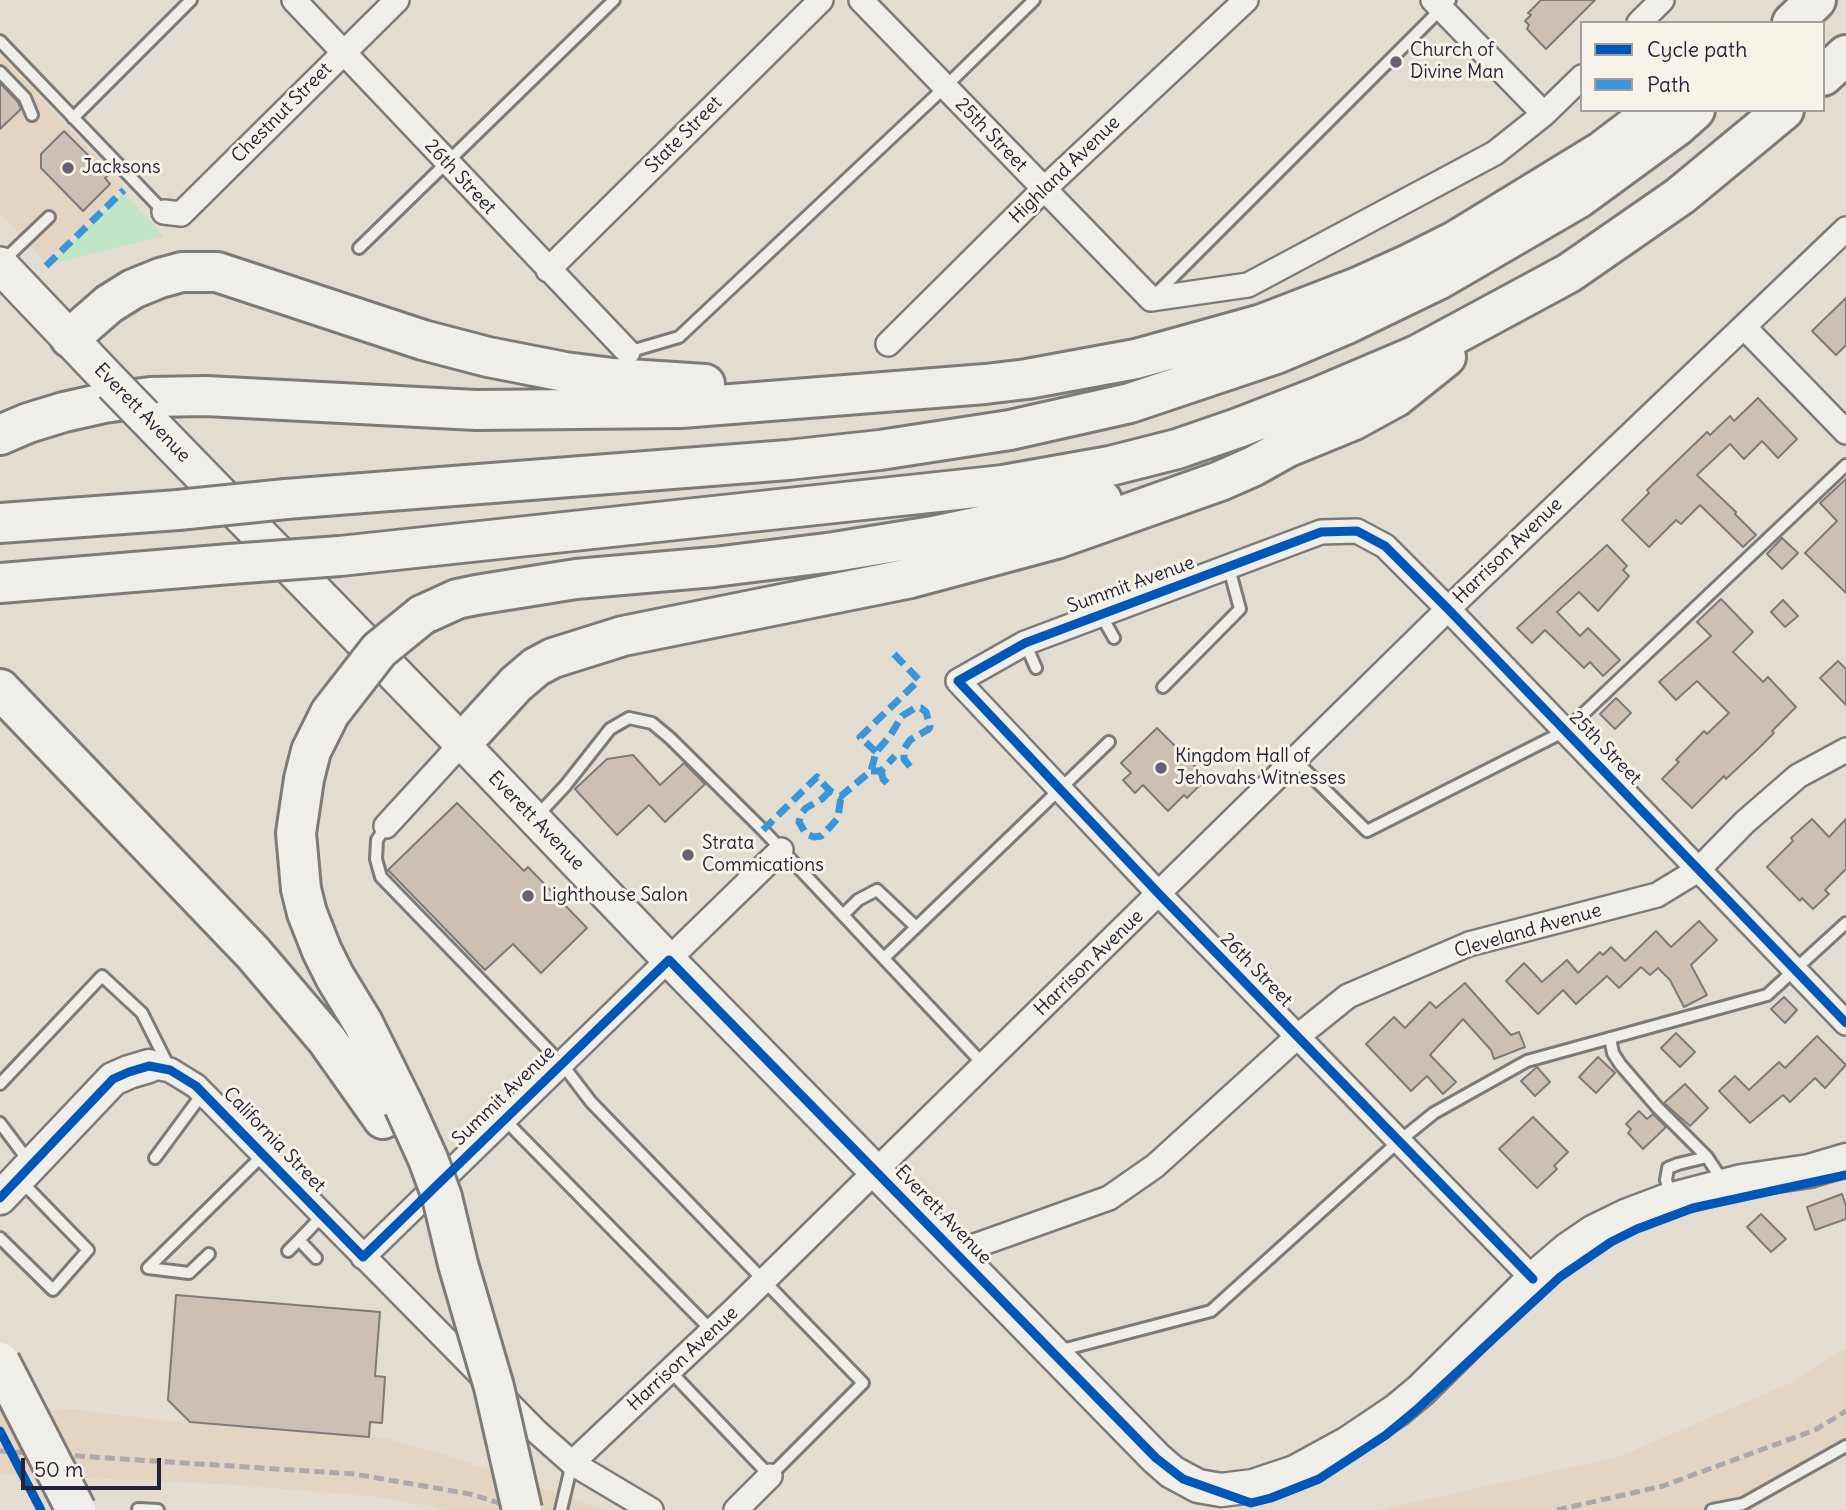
<!DOCTYPE html>
<html>
<head>
<meta charset="utf-8">
<style>
  body { margin:0 }
  #map { position:relative; width:1846px; height:1510px; overflow:hidden; background:#e3dcd1; font-family:Delius,sans-serif }
  canvas { display:block }
  .legend { position:absolute; left:1580px; top:21px; width:245px; height:91px; box-sizing:border-box; background:#f7f3e8; border:2px solid #a29fa3; margin:0; padding:9px 12px; list-style:none; font-size:21px; color:#22223b }
  .legend li { display:flex; align-items:center; gap:14px; height:35px }
  .legend b { width:35px; border:2px solid #a29fa3 }
  .scale { position:absolute; left:21px; top:1458px; width:140px; height:32px; box-sizing:border-box; border:4px solid #22223b; border-top:0; padding-left:9px; font-size:21px; line-height:24px; white-space:nowrap; color:#22223b; -webkit-text-stroke:5px #f7f3e8; paint-order:stroke }
</style>
</head>
<body>
<div id="map">
<canvas width="1846" height="1510"></canvas>
<ul class="legend">
<li><b style="height:9px;background:#0057b8"></b>Cycle path</li>
<li><b style="height:9px;background:#3b95d9"></b>Path</li>
</ul>
<div class="scale">50 m</div>
</div>
<script>
const ctx = document.querySelector('canvas').getContext('2d');
ctx.lineJoin = 'round';
function paint(path, color) { ctx.fillStyle = color; ctx.fill(path, 'evenodd'); }
const toPath = rows => new Path2D(rows.map(r => 'M' + r).join(''));
function stroke(path, color, width, dash) { ctx.strokeStyle = color; ctx.lineWidth = width; ctx.lineCap = dash ? 'butt' : 'round'; ctx.setLineDash(dash || []); ctx.stroke(path); }
function drawText(font, color, halo, rows, align = 'center') {
  ctx.font = font + ' Delius,sans-serif'; ctx.lineWidth = 6; ctx.setLineDash([]); ctx.textBaseline = 'middle'; ctx.strokeStyle = halo; ctx.fillStyle = color; for (const [text, x, y, turn = 0] of rows) {
    ctx.save(); ctx.translate(x, y); ctx.rotate((+turn || 0) * Math.PI / 180); ctx.textAlign = isNaN(turn) ? turn : align; if (halo) ctx.strokeText(text, 0, 0); ctx.fillText(text, 0, 0); ctx.restore();
  }
}
const built = toPath([
  [0,55,124,186,46,262,0,214],
  [1846,1348,1846,1446,1743,1504,1712,1510,1379,1510,1621,1456,1788,1384],
  [72,1409,166,1421,389,1439,452,1457,607,1510,447,1510,373,1496,220,1484,0,1474,0,1414]
]);
const green = toPath([
  [123,193,164,236,50,264]
]);
const building = toPath([
  [1541,0,1595,0,1546,49,1527,29,1529,25,1525,21,1531,15,1528,13,1541,0],
  [0,83,18,102,21,109,0,129,0,83],
  [64,131,108,175,105,178,110,184,83,211,41,168,41,154,64,131],
  [1846,298,1846,345,1836,355,1812,331,1846,298],
  [1758,398,1797,439,1778,458,1762,441,1744,459,1730,444,1697,475,1736,512,1735,514,1756,535,1743,547,1700,505,1681,524,1676,520,1649,547,1622,520,1649,493,1647,490,1707,432,1710,435,1730,416,1734,421,1758,398],
  [1846,479,1846,593,1805,553,1837,521,1820,503,1846,479],
  [1782,538,1798,553,1782,569,1767,554,1782,538],
  [1607,545,1627,566,1623,570,1629,576,1598,611,1579,592,1557,612,1580,636,1588,628,1620,660,1603,676,1590,662,1584,668,1545,630,1532,643,1517,628,1607,545],
  [1721,599,1753,632,1733,652,1763,682,1768,677,1796,707,1772,731,1774,733,1761,746,1726,779,1724,776,1692,808,1662,779,1679,762,1676,760,1704,731,1707,734,1729,713,1697,681,1676,700,1659,682,1711,636,1697,622,1721,599],
  [1783,600,1798,616,1785,627,1771,612,1783,600],
  [1838,661,1846,669,1846,705,1820,678,1838,661],
  [1616,698,1631,713,1615,729,1600,714,1616,698],
  [1157,728,1205,776,1200,781,1202,783,1187,798,1184,795,1168,811,1143,785,1135,793,1123,780,1131,773,1121,763,1157,728],
  [633,755,660,785,684,763,705,784,665,822,649,805,617,835,575,789,607,759,633,755],
  [457,803,524,871,528,867,587,928,541,973,513,944,485,970,388,870,457,803],
  [1812,819,1829,837,1846,819,1846,869,1825,890,1829,894,1813,909,1802,898,1800,901,1767,867,1793,841,1791,838,1812,819],
  [1699,921,1717,940,1691,965,1707,995,1684,1007,1670,980,1658,968,1650,975,1641,967,1619,988,1607,976,1576,1004,1563,990,1538,1014,1506,981,1524,963,1542,982,1567,960,1578,973,1600,952,1603,955,1611,947,1625,961,1656,931,1671,947,1699,921],
  [1465,983,1511,1035,1519,1032,1525,1047,1494,1059,1491,1050,1463,1019,1430,1055,1456,1082,1443,1094,1427,1076,1411,1091,1366,1044,1394,1017,1405,1028,1430,1002,1436,1008,1465,983],
  [1784,997,1797,1010,1785,1023,1771,1009,1784,997],
  [1676,1033,1695,1052,1680,1067,1661,1048,1676,1033],
  [1817,1036,1846,1065,1825,1088,1815,1078,1790,1102,1783,1095,1750,1123,1719,1091,1735,1076,1749,1090,1779,1062,1785,1068,1817,1036],
  [1598,1057,1615,1073,1596,1093,1579,1077,1598,1057],
  [1537,1067,1550,1082,1535,1096,1521,1081,1537,1067],
  [1685,1084,1708,1108,1690,1126,1664,1103,1685,1084],
  [1639,1111,1647,1119,1653,1114,1666,1127,1643,1149,1628,1133,1631,1129,1626,1124,1639,1111],
  [1533,1117,1568,1152,1554,1166,1557,1169,1537,1188,1499,1149,1533,1117],
  [1842,1194,1846,1206,1846,1219,1815,1230,1807,1207,1842,1194],
  [1761,1214,1786,1239,1771,1252,1747,1227,1761,1214],
  [176,1295,380,1312,375,1376,385,1377,382,1423,370,1422,369,1437,190,1422,168,1400,176,1295]
]);
const lane = toPath([
  [0,41,164,212],
  [0,72,25,98,32,115],
  [73,118,191,0],
  [359,248,614,0],
  [2,262,49,217],
  [1155,295,1450,0],
  [628,352,679,337,945,87,1034,0],
  [1101,615,1114,638],
  [1025,643,1036,668],
  [1163,687,1240,609,1229,568],
  [1295,760,1367,831,1565,731,1846,465],
  [536,817,565,786,610,729,629,718,652,723,670,738,763,830,984,1065],
  [386,826,377,840,376,859,381,877,562,1064,591,1102,863,1383,770,1476,670,1371],
  [843,915,858,900,877,890,916,927],
  [884,958,1109,742],
  [1610,1038,1613,1053,1620,1064,1657,1107,1707,1157,1724,1183],
  [0,1084,102,976,142,1013,169,1067],
  [505,1120,712,1331],
  [0,1123,30,1163],
  [155,1158,203,1093],
  [1671,1197,1666,1180,1668,1168,1678,1164,1707,1157],
  [0,1238,53,1290,88,1250,20,1180],
  [288,1251,299,1240],
  [209,1254,189,1273,148,1268,263,1155],
  [316,1258,299,1240,323,1215],
  [1058,1351,1211,1311,1398,1142,1434,1113,1527,1061,1767,995,1846,923],
  [138,1509,158,1510],
  [561,1510,572,1463],
  [1712,1510,1743,1504,1846,1446]
]);
const street = toPath([
  [294,0,628,352],
  [861,0,1151,299,1248,285,1495,153,1544,114,1582,77],
  [1433,0,1544,114],
  [1639,23,1662,0],
  [164,212,181,214,397,0],
  [548,270,821,0],
  [1744,327,1846,432],
  [888,344,1044,189,1246,0],
  [386,826,462,743],
  [149,1066,170,1070,196,1086,537,1432,572,1463,651,1510],
  [955,1253,1109,1198,1155,1166,1297,1037,1348,996,1469,944,1657,895,1698,870,1745,822,1798,776,1846,750],
  [363,1257,781,850],
  [1533,1279,1159,894,958,681,1025,643,1321,532,1357,531,1385,546,1448,609,1846,1023],
  [572,1463,734,1310,1448,609,1846,229],
  [736,1510,770,1476]
]);
const secondary = toPath([
  [462,743,669,960,1156,1458,1172,1472,1198,1486,1221,1490,1253,1486,1295,1472,1348,1443,1397,1410,1421,1390,1533,1279,1568,1249,1593,1232,1628,1215,1665,1201,1742,1181,1809,1171,1846,1160],
  [0,1198,113,1079,129,1072,149,1066]
]);
const primary = toPath([
  [0,265,113,384],
  [144,416,462,743]
]);
const highway = toPath([
  [1792,23,1816,0],
  [1823,76,1846,55],
  [70,338,109,304,133,289,160,278,182,272,217,272,423,340,488,357,565,372,613,378,705,384],
  [0,435,28,423,64,412,104,403,150,397,206,396,476,410,681,408,985,384,1027,379,1136,359,1262,324,1358,287,1411,263,1455,241,1602,151,1656,110],
  [286,499,788,460,880,450,1010,430,1130,403,1276,354,1347,324,1438,280,1579,198,1676,127,1695,110],
  [0,523,178,510],
  [340,556,1003,485,1110,466,1177,449,1238,428,1318,397,1417,355,1569,273,1680,196,1784,110],
  [0,583,230,564],
  [422,615,457,599,476,595,576,579,714,567,834,552,933,536,1102,500],
  [0,689,253,953,327,1040,383,1119],
  [330,713,311,751,304,779,296,833,301,889,307,913,322,951,335,977,363,1023,404,1106],
  [462,743,516,684,536,667,553,658,623,636,911,578,1056,539,1220,481,1254,466,1286,448,1352,421,1396,397,1446,357]
]);
const rail = toPath([
  [0,1451,354,1474,470,1494,522,1510],
  [1557,1510,1663,1486,1815,1430,1846,1411]
]);
const primaryBridge = toPath([
  [113,384,144,416]
]);
const highwayBridge = toPath([
  [178,510,286,499],
  [230,564,340,556],
  [330,713,379,650,422,615],
  [404,1106,428,1159,442,1197,458,1264,494,1387,522,1510],
  [0,1362,76,1510]
]);
const quiet = toPath([
  [46,266,124,190],
  [876,752,860,737,919,680,894,654],
  [871,771,881,771,895,756],
  [881,771,883,779,891,787],
  [830,791,822,799,806,808,801,814,799,822,806,834,814,837,821,836,830,827,838,818,841,796],
  [763,830,817,777,830,791,841,796,871,771,876,752,890,736,902,716,915,708,921,708,926,712,930,726,929,729,910,740,904,749,904,759,911,768]
]);
const cycleway = toPath([
  [0,1198,113,1079,129,1072,149,1066,170,1070,196,1086,363,1257,669,960,1156,1458,1183,1479,1251,1503,1271,1498,1319,1479,1386,1435,1415,1411,1560,1277,1611,1242,1637,1229,1693,1208,1846,1175],
  [1533,1279,1159,894,958,681,1025,643,1321,532,1357,531,1385,546,1448,609,1846,1023],
  [0,1431,41,1510]
]);
const markers = [
  [1396,62,7,"#666370"],
  [68,168,7,"#666370"],
  [1161,768,7,"#666370"],
  [688,855,7,"#666370"],
  [528,896,7,"#666370"]
];
const poiNames = [
  ["Church of",1410,51],
  ["Divine Man",1410,73],
  ["Jacksons",82,168],
  ["Kingdom Hall of",1175,757],
  ["Jehovahs Witnesses",1175,779],
  ["Strata",702,844],
  ["Commications",702,866],
  ["Lighthouse Salon",542,896]
];
const streetNames = [
  ["Chestnut Street",282,113,-45],
  ["State Street",684,135,-45],
  ["25th Street",991,135,46],
  ["Highland Avenue",1065,170,-44],
  ["26th Street",460,177,47],
  ["Everett Avenue",142,413,46],
  ["Harrison Avenue",1508,551,-44],
  ["Summit Avenue",1131,585,-20],
  ["25th Street",1605,748,46],
  ["Everett Avenue",536,821,46],
  ["Cleveland Avenue",1528,931,-16],
  ["Harrison Avenue",1089,963,-44],
  ["26th Street",1256,970,46],
  ["Summit Avenue",504,1096,-44],
  ["California Street",274,1140,46],
  ["Everett Avenue",943,1215,46],
  ["Harrison Avenue",683,1359,-43]
];
paint(built, '#e3d5c1');
paint(green, '#c1e5c4');
paint(building, '#cbc0b3');
stroke(building, '#7d7a7a', 2);
stroke(lane, '#7d7a7a', 16);
stroke(street, '#7d7a7a', 28);
stroke(secondary, '#7d7a7a', 37);
stroke(primary, '#7d7a7a', 40);
stroke(highway, '#7d7a7a', 44);
stroke(lane, '#f0eee9', 10);
stroke(street, '#f0eee9', 23);
stroke(secondary, '#f0eee9', 32);
stroke(primary, '#f0eee9', 35);
stroke(highway, '#f0eee9', 38);
stroke(rail, '#aba9a9', 5, [10, 5]);
stroke(primaryBridge, '#7d7a7a', 40, []);
stroke(highwayBridge, '#7d7a7a', 44, []);
stroke(primaryBridge, '#f0eee9', 35);
stroke(highwayBridge, '#f0eee9', 38);
stroke(quiet, '#3b95d9', 7, [14, 7]);
stroke(cycleway, '#0057b8', 9);
for (const [x, y, r, color] of markers) { const dot = new Path2D(); dot.arc(x, y, r, 0, 2 * Math.PI); ctx.fillStyle = color; ctx.fill(dot); stroke(dot, '#f7f3e8', 2.5); }
drawText('19px', '#22223b', '#f7f3e8', poiNames, 'left');
drawText('19px', '#22223b', '#f7f3e8', streetNames);
</script>
</body>
</html>
